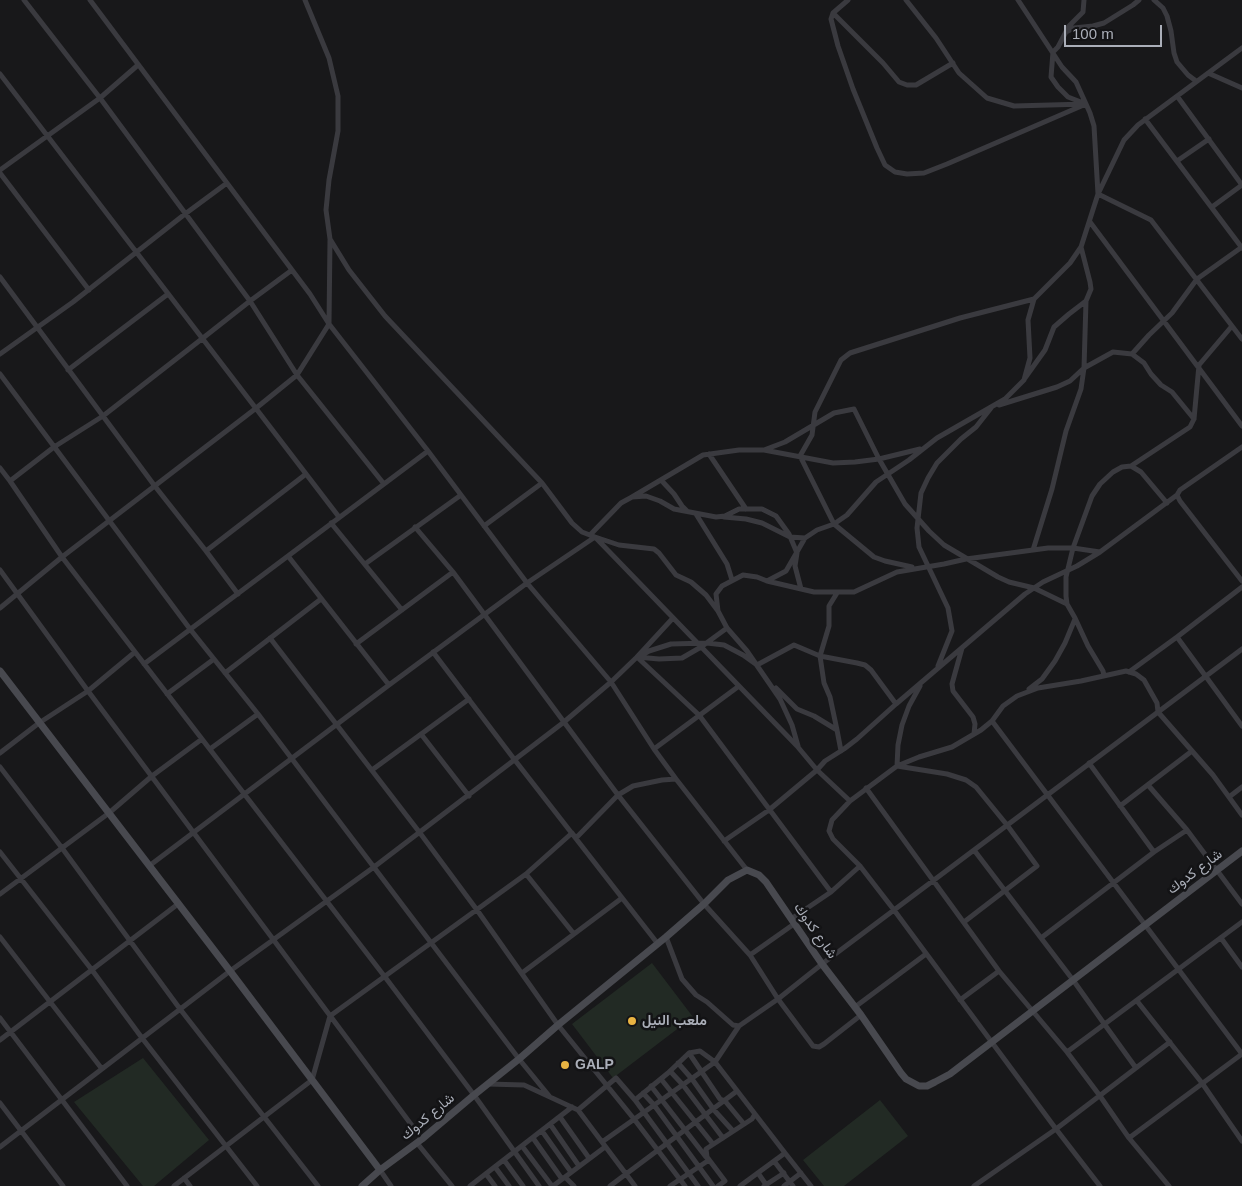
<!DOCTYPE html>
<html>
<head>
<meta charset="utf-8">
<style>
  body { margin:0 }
  #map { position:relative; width:1242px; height:1186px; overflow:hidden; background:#18181a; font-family:Arial,sans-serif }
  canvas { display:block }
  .scale { position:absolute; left:1064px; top:25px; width:98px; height:22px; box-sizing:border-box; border:2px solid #abafb9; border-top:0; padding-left:6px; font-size:15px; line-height:18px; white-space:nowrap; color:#abafb9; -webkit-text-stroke:4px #131315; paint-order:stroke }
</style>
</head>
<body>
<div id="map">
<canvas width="1242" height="1186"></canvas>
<div class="scale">100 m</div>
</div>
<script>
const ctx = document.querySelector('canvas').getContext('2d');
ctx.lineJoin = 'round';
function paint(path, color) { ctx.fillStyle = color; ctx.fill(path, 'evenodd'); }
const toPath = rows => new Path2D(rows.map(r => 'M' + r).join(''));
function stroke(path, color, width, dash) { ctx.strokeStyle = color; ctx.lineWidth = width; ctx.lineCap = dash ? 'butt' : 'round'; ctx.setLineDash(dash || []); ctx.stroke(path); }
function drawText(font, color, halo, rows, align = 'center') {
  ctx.font = font + ' Arial,Vazirmatn,sans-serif'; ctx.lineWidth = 5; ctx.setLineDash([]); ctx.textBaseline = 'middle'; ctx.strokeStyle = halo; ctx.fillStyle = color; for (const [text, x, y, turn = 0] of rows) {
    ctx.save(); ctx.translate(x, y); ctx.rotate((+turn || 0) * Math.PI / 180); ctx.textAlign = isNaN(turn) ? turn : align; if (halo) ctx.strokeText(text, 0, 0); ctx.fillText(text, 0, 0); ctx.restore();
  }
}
const green = toPath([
  [652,963,693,1017,613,1078,572,1024],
  [143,1058,209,1140,154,1186,143,1186,74,1102],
  [880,1100,908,1136,844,1186,824,1186,803,1160]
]);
const street = toPath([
  [24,0,100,98,250,301,297,375,384,484],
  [90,0,310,294,329,324,428,451,527,583,611,682,654,749,676,779,747,870],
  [848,0,833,13,831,19,838,46,853,89,877,148,885,165,895,172,907,174,924,173,947,164,1086,104,1014,106,987,98,959,73,936,38,906,0],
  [1018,0,1062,67,1076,82,1086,104],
  [1084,0,1083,12,1069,26,1058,47,1053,52,1051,77,1058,87,1068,97,1086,104,1090,113,1094,126,1098,194,1151,220,1242,339],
  [1154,0,1163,8,1167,16,1171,31,1174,53,1177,62,1188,75,1196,81],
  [833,13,883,63,899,82,907,85,916,85,953,63],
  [1066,32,1074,28,1093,26,1104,23,1133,5,1139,0],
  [1208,73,1242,88],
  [0,74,339,517],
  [1177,96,1242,185],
  [1145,119,1242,248],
  [1177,161,1209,139],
  [0,170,100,98,138,65],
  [0,173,89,290],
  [1212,207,1242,185],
  [1090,222,1242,426],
  [330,239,349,270,385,316,542,483,572,523,582,532,595,537,797,746,817,770,850,801,832,820,829,831,833,839,860,866,894,910,1056,1129,1100,1186],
  [0,277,154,485,206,551,238,594],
  [0,354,73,302,185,214,227,183],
  [1132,354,1149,335,1172,313,1197,279,1242,247],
  [68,370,168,294],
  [0,374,190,629,258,714,519,1059,550,1097],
  [1025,378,1045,350,1054,327,1069,314,1086,301],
  [999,405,1057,387,1070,381,1084,368,1113,352,1132,354,1144,363,1151,374,1161,385,1172,392,1194,419],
  [1242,447,1180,490,1177,495,1180,501,1242,581],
  [764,450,785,442,834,413,854,409,879,459,905,504,929,531,944,545,998,577,1009,582,1034,588,1067,604],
  [709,454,746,509],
  [1131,466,1190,427,1194,419,1199,365,1232,326],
  [0,468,10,481,62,557,385,977,474,1095,539,1186],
  [661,480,674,494,682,506,687,511],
  [10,481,54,447,103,416,203,338,250,301,292,270],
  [632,497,703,455,739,450,764,450,833,463,855,462,879,459,920,449],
  [696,514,727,564,732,580],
  [724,517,746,519,762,523,790,537,805,538],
  [331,523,402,610],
  [484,526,542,483],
  [415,527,453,572,618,795,704,904,750,955,778,999,813,1046,819,1047,824,1044,861,1015],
  [590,535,621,503,632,497,646,496,660,501,674,509,716,517,725,516,739,509,762,509,776,516,789,534,797,553,795,566,801,589],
  [1033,550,1052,489,1066,431,1081,389,1084,368,1086,301,1091,289,1090,282,1081,247],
  [206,551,306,474],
  [288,556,389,685],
  [365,564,461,495],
  [912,567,885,561,874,557,834,524,800,456,812,435,815,412,841,360,850,353,960,318,1034,299],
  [0,570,88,691,422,1139],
  [767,581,786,571,805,538,817,530,834,524,847,515,876,482,909,460,937,438,1005,399,1024,380,1030,358,1028,320,1034,299,1070,263,1081,247,1098,194,1124,140,1138,125,1242,48],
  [0,608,62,557,255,409,297,375,329,324,330,239,326,210,329,180,338,131,338,96,329,58,305,0],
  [1177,637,1242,587],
  [270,638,420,833,477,910,558,1025,634,1119,685,1186],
  [356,644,453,572],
  [962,648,952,684,953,691,973,717,975,724,974,734],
  [433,652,514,759,658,944],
  [642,655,649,651,671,644,707,643,724,645,743,655,757,665,794,645,820,656,857,663,865,665,871,670,896,704],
  [637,657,699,715,831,892],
  [637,657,659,659,682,658,701,647,727,628],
  [144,664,428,451],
  [938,666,952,631,948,608,919,547,917,528,921,493,928,478,937,463,961,439,976,427,991,408],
  [1129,672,1177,637,1242,726],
  [225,673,321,599],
  [1104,676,1103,671,1088,646,1075,618,1067,604,1066,596,1066,577,1073,548,1092,496,1100,484,1113,472,1122,467,1131,466,1141,472,1167,503],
  [920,686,909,706,902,725,898,745,897,766,947,774,966,780,976,787,1007,825,1037,866,964,922],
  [776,688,797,709,814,716,837,730,830,697,824,683,820,656,829,626,829,606,837,593],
  [1029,689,1042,679,1055,661,1065,643,1075,619],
  [167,694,214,659],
  [992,721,1242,1054],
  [837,730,841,751],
  [421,734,469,796],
  [798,746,792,725,780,699,747,651,727,628,718,611,716,594,722,586,743,575,757,577,767,581,814,592,854,592,897,572,944,564,966,559,1048,548,1073,548,1100,552],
  [210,749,258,714],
  [654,749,739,686],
  [0,753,39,723,88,691,135,652],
  [1089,763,1154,852],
  [0,767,62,848,180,1009,318,1186],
  [372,770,469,699],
  [1148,785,1187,830,1242,904],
  [866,788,999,971,1067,1052,1100,1096,1129,1138,1169,1186],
  [1229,797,1242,787],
  [850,801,897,766,919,757,952,747,981,730,992,721,1003,706,1017,696,1038,688,1081,681,1126,671,1136,674,1144,680,1157,703,1158,712,1213,775,1242,815],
  [1120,806,1192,751],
  [724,841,769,810,817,770,825,761,844,749,857,739,896,704,1025,594,1043,582,1077,566,1100,552,1177,495],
  [974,850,1073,980,1105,1025,1136,1068],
  [0,852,92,970,142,1038,257,1186],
  [149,866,389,685,527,583,595,537,619,545,654,549,659,553,676,575,691,582,706,595,718,611],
  [526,874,574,934],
  [0,894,109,813,152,776,202,739],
  [791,919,831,892,860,866],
  [0,937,102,1069],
  [666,937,682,979,696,995,707,1002,733,1025,739,1026,778,999,822,964,1242,649],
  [1041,938,1154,852,1187,830],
  [1221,938,1242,967],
  [750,955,794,924],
  [522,973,622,898],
  [960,1000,999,971],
  [1137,1001,1202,1083,1242,1141],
  [855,1007,926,954],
  [0,1018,127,1186],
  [0,1040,178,904],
  [1067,1052,1242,922],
  [689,1053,720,1099,725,1101,744,1124],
  [678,1063,692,1079,714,1110,733,1131],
  [670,1071,683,1085,723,1138],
  [661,1079,713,1144],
  [488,1084,524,1085,578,1110,635,1186],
  [651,1086,706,1157],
  [643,1093,654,1105,713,1186],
  [635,1100,698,1186],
  [0,1103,63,1186],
  [578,1110,616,1078,635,1100,668,1073,689,1053,700,1051,715,1062,755,1114,752,1119,706,1149,707,1157,725,1181,718,1186],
  [755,1114,785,1153],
  [560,1117,589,1158],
  [550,1124,579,1166],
  [542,1131,571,1172],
  [533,1138,562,1179],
  [1129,1138,1242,1054],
  [602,1142,715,1062,739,1026],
  [417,1143,452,1186],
  [522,1146,552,1186],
  [0,1147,230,971,374,867,564,722,611,682,637,657,673,618],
  [504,1160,523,1186],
  [774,1161,793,1186],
  [495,1167,509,1186],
  [380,1170,391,1186],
  [758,1173,767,1186],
  [486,1174,495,1186],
  [565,1177,574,1186],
  [184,1178,190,1186],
  [174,1186,312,1080,330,1016,526,874,572,833,576,838,618,795,633,786,662,780,676,779],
  [470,1186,572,1107],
  [553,1186,605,1147],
  [610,1186,737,1091],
  [670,1186,709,1160],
  [740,1186,785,1153,811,1186],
  [764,1186,784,1173],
  [784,1186,801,1173],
  [974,1186,1056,1129,1170,1042]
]);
const secondary = toPath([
  [0,671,230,971,380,1170],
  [362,1186,380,1170,422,1139,474,1095,519,1059,558,1025,666,937,704,904,728,880,747,870,759,875,766,882,822,964,861,1015,901,1073,906,1079,919,1086,927,1086,935,1082,950,1074,1242,851]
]);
const markers = [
  [632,1021,5,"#e9b442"],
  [565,1065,5,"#e9b442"]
];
const streetNames = [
  ["شارع كدوك",1195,872,-37],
  ["شارع كدوك",815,931,55],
  ["شارع كدوك",428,1117,-40]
];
const poiNames = [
  ["ملعب النيل",642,1021],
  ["GALP",575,1065]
];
paint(green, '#222a24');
stroke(street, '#3a3a3f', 5);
stroke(secondary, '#48494f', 7);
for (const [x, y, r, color] of markers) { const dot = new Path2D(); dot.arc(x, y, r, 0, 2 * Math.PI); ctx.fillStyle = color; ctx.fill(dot); stroke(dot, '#131315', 2); }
drawText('14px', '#abafb9', '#131315', streetNames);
drawText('bold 14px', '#abafb9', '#131315', poiNames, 'left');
</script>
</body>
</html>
